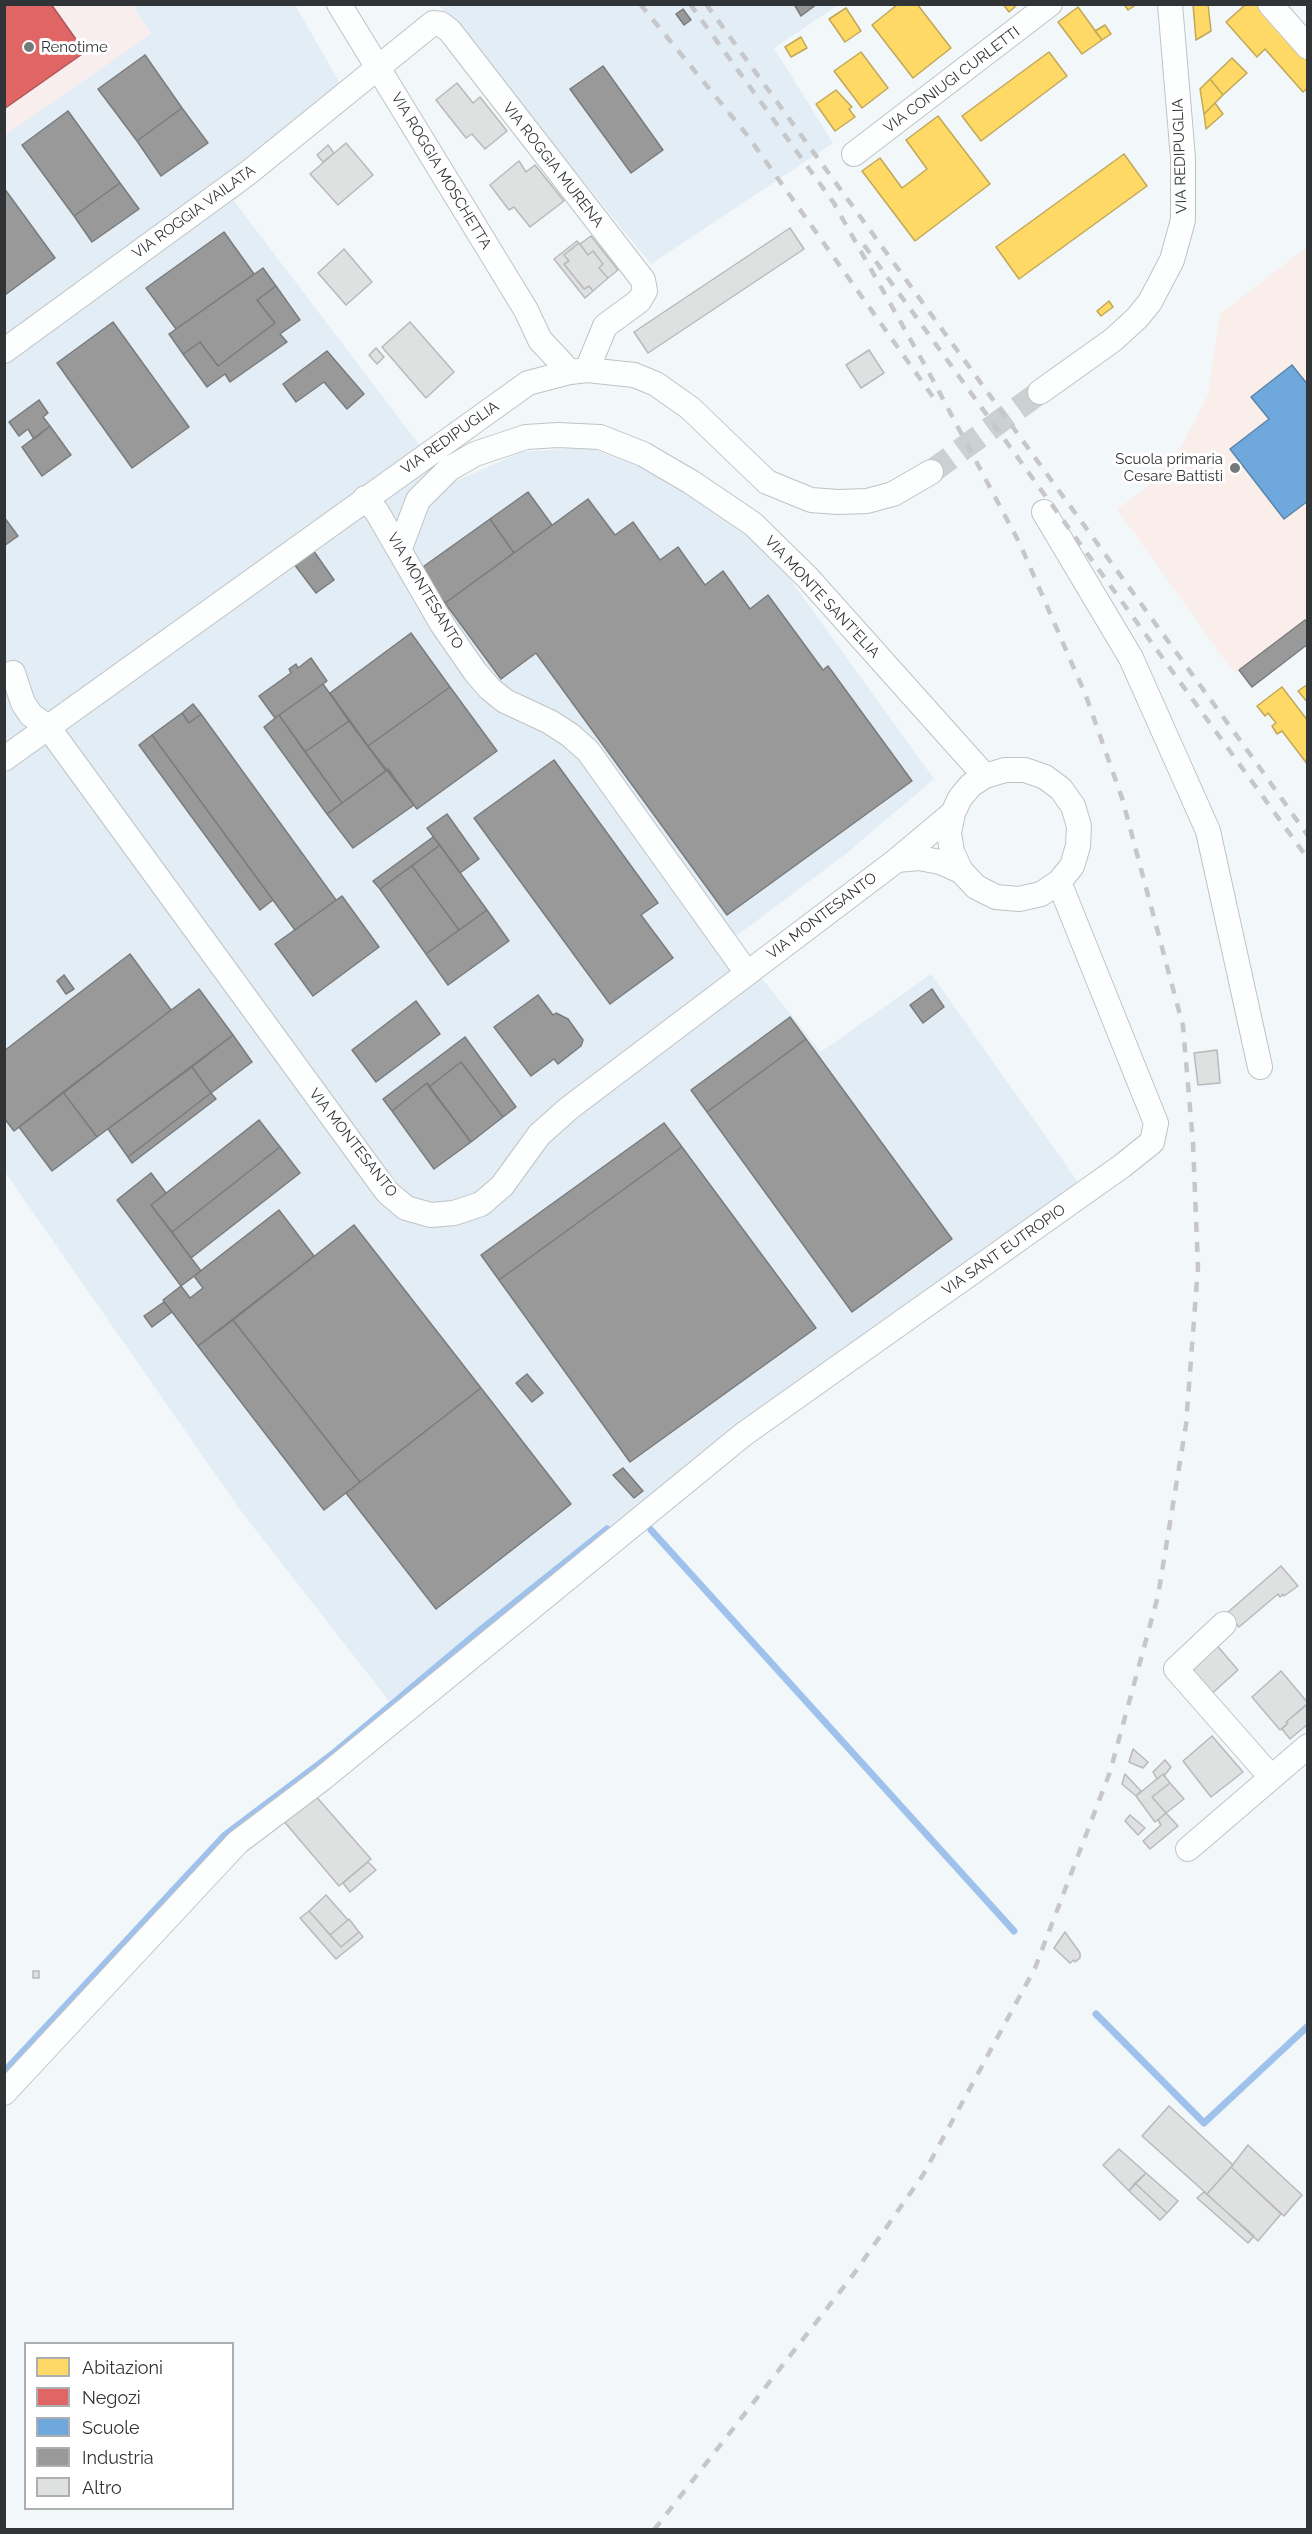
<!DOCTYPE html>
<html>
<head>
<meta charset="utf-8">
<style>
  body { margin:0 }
  #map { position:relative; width:1312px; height:2534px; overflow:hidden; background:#f2f7fa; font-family:Raleway,sans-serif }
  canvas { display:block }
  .frame { position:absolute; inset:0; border:6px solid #313437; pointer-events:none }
  .legend { position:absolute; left:24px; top:2342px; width:210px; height:168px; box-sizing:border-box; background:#fff; border:2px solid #adaeaf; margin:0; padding:8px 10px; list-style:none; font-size:18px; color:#313437 }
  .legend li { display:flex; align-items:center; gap:12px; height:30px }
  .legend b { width:30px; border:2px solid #adaeaf }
</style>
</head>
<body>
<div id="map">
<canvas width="1312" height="2534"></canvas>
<div class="frame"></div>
<ul class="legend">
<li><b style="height:16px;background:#ffd966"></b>Abitazioni</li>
<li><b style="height:16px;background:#e06666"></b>Negozi</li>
<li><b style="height:16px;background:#6fa8dc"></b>Scuole</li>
<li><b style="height:16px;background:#999"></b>Industria</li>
<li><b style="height:16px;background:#dfe0e0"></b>Altro</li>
</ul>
</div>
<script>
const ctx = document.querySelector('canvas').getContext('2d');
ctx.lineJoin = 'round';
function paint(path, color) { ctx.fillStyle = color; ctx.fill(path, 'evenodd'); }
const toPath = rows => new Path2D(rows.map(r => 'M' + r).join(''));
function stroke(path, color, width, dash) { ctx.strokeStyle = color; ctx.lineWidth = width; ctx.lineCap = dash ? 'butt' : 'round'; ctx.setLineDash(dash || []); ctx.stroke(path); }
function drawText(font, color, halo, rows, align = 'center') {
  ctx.font = font + ' Raleway,sans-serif'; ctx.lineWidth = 6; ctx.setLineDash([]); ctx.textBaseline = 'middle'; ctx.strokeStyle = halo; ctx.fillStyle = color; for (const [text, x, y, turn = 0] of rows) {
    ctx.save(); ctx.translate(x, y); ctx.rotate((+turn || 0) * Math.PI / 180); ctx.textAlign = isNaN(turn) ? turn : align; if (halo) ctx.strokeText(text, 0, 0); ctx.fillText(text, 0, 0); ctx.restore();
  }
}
const commercial = toPath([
  [5,5,133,5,151,34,5,136]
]);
const built = toPath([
  [133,5,295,5,352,104,234,201,449,484,522,452,587,447,650,470,769,550,934,779,847,853,731,940,821,1052,931,974,1080,1185,633,1517,389,1701,241,1511,5,1172,4,136,151,34],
  [439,5,838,5,774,48,833,143,651,264]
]);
const education = toPath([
  [1307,247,1307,619,1234,673,1117,509,1144,490,1181,447,1208,395,1220,314]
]);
const homes = toPath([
  [898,4,917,4,951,48,913,78,872,25,898,4],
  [1003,4,1018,4,1009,12,1003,4],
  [1124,4,1137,4,1128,10,1124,4],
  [1193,4,1208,4,1211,31,1196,40,1193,4],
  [1246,4,1263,4,1308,54,1308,88,1303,92,1265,49,1257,57,1226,22,1246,4],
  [1078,7,1102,40,1082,54,1058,22,1078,7],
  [846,8,861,31,845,42,829,19,846,8],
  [1105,25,1111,34,1102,40,1095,31,1105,25],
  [801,37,807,48,791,57,785,47,801,37],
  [861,52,888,88,862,108,834,71,861,52],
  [1049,52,1067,76,981,141,962,116,1049,52],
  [1232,58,1247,73,1223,95,1210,79,1232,58],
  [1210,79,1223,95,1204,114,1200,89,1210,79],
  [836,90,852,107,849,109,855,117,835,131,816,104,836,90],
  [1215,103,1223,114,1206,129,1204,114,1215,103],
  [938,116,990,184,915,241,862,171,880,158,902,188,927,169,906,140,938,116],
  [1124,154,1147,186,1019,279,996,247,1124,154],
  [1109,301,1113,307,1101,316,1097,311,1109,301],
  [1308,684,1308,703,1298,691,1308,684],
  [1282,687,1308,721,1308,765,1282,731,1277,734,1272,726,1276,723,1268,713,1265,716,1257,706,1282,687]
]);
const shops = toPath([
  [7,4,51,4,85,52,4,109,4,6,7,4]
]);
const schools = toPath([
  [1292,365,1308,385,1308,501,1284,519,1230,449,1269,419,1251,397,1292,365]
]);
const industry = toPath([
  [794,4,817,4,801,16,794,4],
  [683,9,691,20,684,25,676,14,683,9],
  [145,55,182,108,137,141,98,89,145,55],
  [603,66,663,150,631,173,570,89,603,66],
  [182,108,208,143,161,176,137,141,182,108],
  [68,111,120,183,74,216,22,145,68,111],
  [120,183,139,209,92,242,74,216,120,183],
  [4,188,55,258,5,295,4,295,4,188],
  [224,232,254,274,176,329,146,288,224,232],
  [263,268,276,286,257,300,275,323,218,366,200,342,183,354,169,334,263,268],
  [276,286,300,320,280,334,287,342,230,382,225,374,207,387,183,354,200,342,218,366,275,323,257,300,276,286],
  [113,322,189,427,132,468,57,363,113,322],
  [327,351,364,394,347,409,324,382,296,402,283,384,327,351],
  [39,400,48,413,43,417,50,426,34,439,28,429,19,436,9,422,39,400],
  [50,426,71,455,42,476,22,447,50,426],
  [528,492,552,525,514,553,490,519,528,492],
  [588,499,615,535,633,522,660,560,678,547,705,585,723,571,750,609,768,595,823,670,828,666,912,781,727,915,536,653,501,679,445,603,588,499],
  [4,517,18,536,4,546,4,517],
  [490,519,514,553,445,603,420,569,490,519],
  [313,550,334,580,316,593,294,564,313,550],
  [1305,620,1308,623,1308,644,1252,687,1239,670,1305,620],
  [411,633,450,687,368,746,330,693,411,633],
  [311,658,327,681,275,718,259,696,291,673,289,669,296,664,298,668,311,658],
  [323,684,349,721,305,752,279,715,323,684],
  [450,687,497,751,417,809,368,746,450,687],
  [193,704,201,714,189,723,182,713,193,704],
  [182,713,189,723,201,714,336,900,295,930,152,735,182,713],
  [279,715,342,803,327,814,264,727,279,715],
  [349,721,386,771,342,803,305,752,349,721],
  [152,735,273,900,260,910,139,745,152,735],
  [554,760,658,903,641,915,673,958,610,1004,474,818,554,760],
  [388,769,414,805,353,848,327,814,388,769],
  [447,814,479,859,460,873,427,828,447,814],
  [433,837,440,845,380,889,373,881,433,837],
  [440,845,487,910,459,930,412,866,440,845],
  [412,866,459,930,426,954,380,889,412,866],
  [342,896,379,947,313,996,275,944,342,896],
  [487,910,509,941,448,985,426,954,487,910],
  [130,954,171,1010,14,1131,4,1118,4,1051,130,954],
  [64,975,74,989,66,994,57,981,64,975],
  [199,989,233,1035,97,1137,63,1092,199,989],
  [932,989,944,1007,923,1023,910,1005,932,989],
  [538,995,553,1015,556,1013,568,1019,583,1040,581,1046,558,1064,554,1059,531,1076,494,1027,538,995],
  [416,1001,440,1034,376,1082,352,1050,416,1001],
  [790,1017,806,1039,707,1112,691,1090,790,1017],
  [233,1035,252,1062,211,1093,192,1067,233,1035],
  [465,1037,516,1107,503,1117,461,1062,429,1087,427,1083,392,1111,383,1099,465,1037],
  [806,1039,952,1239,852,1312,707,1112,806,1039],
  [461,1062,503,1117,471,1142,429,1087,461,1062],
  [192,1067,211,1093,128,1157,108,1129,192,1067],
  [427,1083,471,1142,434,1169,392,1111,427,1083],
  [63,1092,97,1137,52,1171,19,1127,63,1092],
  [211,1093,216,1099,132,1163,128,1157,211,1093],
  [259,1120,280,1147,172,1232,151,1205,259,1120],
  [664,1123,682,1147,499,1280,481,1255,664,1123],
  [280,1147,300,1173,191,1258,172,1232,280,1147],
  [682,1147,816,1328,630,1462,499,1280,682,1147],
  [151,1173,166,1193,151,1205,201,1271,181,1286,117,1200,151,1173],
  [279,1210,314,1256,198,1346,163,1300,181,1286,190,1298,203,1288,194,1276,279,1210],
  [354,1225,481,1388,360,1482,233,1320,354,1225],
  [164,1302,172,1312,152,1327,144,1316,164,1302],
  [233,1320,360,1482,324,1510,198,1346,233,1320],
  [527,1374,543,1393,532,1402,516,1383,527,1374],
  [481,1388,571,1504,436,1609,346,1493,481,1388],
  [623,1468,643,1491,634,1498,613,1475,623,1468]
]);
const stream = toPath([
  [651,1530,1014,1931],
  [1096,2014,1204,2123,1308,2026],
  [4,2072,225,1835,335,1752,483,1628,607,1529]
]);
const building = toPath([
  [457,83,473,103,480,97,507,131,485,149,472,134,466,138,436,100,457,83],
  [346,143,373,175,338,205,310,174,346,143],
  [328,145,334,153,323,162,317,155,328,145],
  [519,161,526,172,535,165,564,201,530,227,514,207,509,210,490,185,519,161],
  [790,228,804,249,648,353,634,332,790,228],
  [591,236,618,270,608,278,599,268,603,264,593,251,588,255,580,244,591,236],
  [577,241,579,243,564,255,569,261,564,264,584,289,589,286,593,291,585,298,554,259,577,241],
  [579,243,588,255,593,251,603,264,599,268,608,278,593,291,589,286,584,289,564,264,569,261,564,255,579,243],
  [344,249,372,282,346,305,318,273,344,249],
  [410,322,454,372,426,398,382,347,410,322],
  [376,348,384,357,377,364,369,355,376,348],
  [869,350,884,373,861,388,846,365,869,350],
  [1217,1050,1220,1083,1198,1085,1194,1053,1217,1050],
  [1281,1566,1298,1586,1284,1596,1283,1594,1280,1597,1278,1594,1239,1627,1227,1613,1281,1566],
  [1214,1642,1238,1670,1207,1698,1182,1671,1214,1642],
  [1281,1671,1308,1703,1286,1722,1288,1723,1280,1730,1252,1697,1281,1671],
  [1308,1704,1308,1724,1290,1739,1282,1729,1288,1723,1286,1722,1308,1704],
  [1212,1736,1243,1772,1211,1797,1183,1761,1212,1736],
  [1133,1749,1148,1762,1143,1768,1129,1762,1133,1749],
  [1165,1760,1171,1767,1164,1776,1163,1774,1157,1779,1153,1772,1165,1760],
  [1125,1774,1141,1791,1136,1796,1122,1784,1125,1774],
  [1163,1774,1170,1783,1152,1797,1166,1813,1155,1822,1136,1796,1163,1774],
  [1170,1783,1184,1799,1166,1813,1152,1797,1170,1783],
  [313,1793,371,1859,339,1886,282,1819,313,1793],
  [1166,1813,1178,1826,1150,1849,1143,1841,1161,1825,1158,1820,1166,1813],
  [1130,1815,1145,1828,1138,1835,1125,1821,1130,1815],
  [368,1862,376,1870,350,1892,343,1883,368,1862],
  [326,1895,348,1920,330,1935,309,1911,326,1895],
  [309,1911,341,1947,359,1932,363,1937,336,1959,300,1918,309,1911],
  [349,1919,359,1932,341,1947,330,1935,349,1919],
  [1065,1932,1080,1953,1080,1958,1075,1962,1074,1960,1070,1963,1054,1948,1065,1932],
  [33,1971,39,1971,39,1978,33,1978,33,1971],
  [1169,2106,1233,2165,1207,2194,1142,2136,1169,2106],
  [1248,2145,1302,2195,1284,2216,1231,2167,1248,2145],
  [1119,2149,1146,2173,1129,2191,1103,2165,1119,2149],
  [1231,2167,1281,2214,1258,2241,1207,2194,1231,2167],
  [1146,2173,1178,2201,1167,2213,1135,2183,1146,2173],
  [1135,2183,1167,2213,1160,2220,1129,2191,1135,2183],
  [1204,2192,1254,2236,1248,2243,1197,2198,1204,2192]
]);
const minorTunnel = toPath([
  [931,472,1040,392]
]);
const minor = toPath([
  [339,4,526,310,540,340,570,372],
  [1270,4,1308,47],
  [854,154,1050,4],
  [4,351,248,173,433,23,441,24,450,31,643,280,645,291,639,301,605,326,587,370],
  [1040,392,1113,340,1137,318,1150,302,1172,260,1183,220,1183,158,1170,4],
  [365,498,377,512,442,624,476,673,490,689,505,701,550,722,570,735,588,751,747,973],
  [1044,512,1131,658,1208,831,1260,1067],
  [400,548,418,500,449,469,475,454,526,437,558,435,600,437,643,454,691,482,753,524,807,577,985,776],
  [13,673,23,703,31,715,48,727,387,1192,406,1208,431,1215,454,1213,481,1204,502,1186,539,1135,568,1109,897,860,953,813],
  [4,759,528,383,570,372,587,370,634,375,656,384,690,408,767,482,811,500,838,502,867,501,893,494,931,472],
  [897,860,919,858,940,862,961,871,976,887,996,897,1019,899,1041,894,1059,882,1072,866,1078,846,1079,826,1073,806,1061,789,1045,777,1025,770,1005,770,985,776,971,785,960,798,953,813,949,833,952,852,961,871],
  [1224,1624,1176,1669,1271,1777],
  [1188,1849,1308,1746],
  [4,2093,238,1842,323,1778,744,1434,1122,1166,1152,1142,1156,1123,1059,882]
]);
const rail = toPath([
  [640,4,747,135,938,404],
  [690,4,836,206],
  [706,4,1255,761,1308,836],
  [864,245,1308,859],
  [654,2530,853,2275,923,2175,1035,1968,1110,1772,1158,1596,1186,1425,1198,1267,1193,1143,1183,1026,1122,798,1086,696,1020,544,927,369,832,200]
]);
const markers = [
  [29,47,6,"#75787b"],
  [1235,468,6,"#75787b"]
];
const poiNames = [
  ["Renotime",41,47],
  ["Scuola primaria",1223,459,"right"],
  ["Cesare Battisti",1223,476,"right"]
];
const streetNames = [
  ["VIA CONIUGI CURLETTI",952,80,-37],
  ["VIA REDIPUGLIA",1180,156,-92],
  ["VIA ROGGIA MURENA",553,165,52],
  ["VIA ROGGIA MOSCHETTA",441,171,59],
  ["VIA ROGGIA VAILATA",194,212,-36],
  ["VIA REDIPUGLIA",450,438,-35],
  ["VIA MONTESANTO",425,591,59],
  ["VIA MONTE SANT'ELIA",822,597,47],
  ["VIA MONTESANTO",822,916,-37],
  ["VIA MONTESANTO",353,1143,52],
  ["VIA SANT EUTROPIO",1004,1250,-35]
];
paint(commercial, '#f8eeee');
paint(built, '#e2edf5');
paint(education, '#f9eeea');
paint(homes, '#ffd966');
stroke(homes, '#c1a858', 1.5);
paint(shops, '#e06666');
stroke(shops, '#ac5758', 1.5);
paint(schools, '#6fa8dc');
stroke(schools, '#5c85aa', 1.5);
paint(industry, '#999');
stroke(industry, '#7a7b7c', 1.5);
stroke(stream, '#9fc2ed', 7);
paint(building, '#dfe0e0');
stroke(building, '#b9b9bb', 1.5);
stroke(minorTunnel, '#cbd0d3', 24, [24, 12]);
stroke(minor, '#bfc3c6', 26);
stroke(minor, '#fdfefe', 24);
stroke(rail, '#c7c7c9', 4.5, [10, 10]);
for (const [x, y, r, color] of markers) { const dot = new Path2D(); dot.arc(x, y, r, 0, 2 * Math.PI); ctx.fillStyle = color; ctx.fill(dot); stroke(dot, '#fff', 2); }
drawText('15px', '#313437', '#fff', poiNames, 'left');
drawText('15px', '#313437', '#fff', streetNames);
</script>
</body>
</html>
